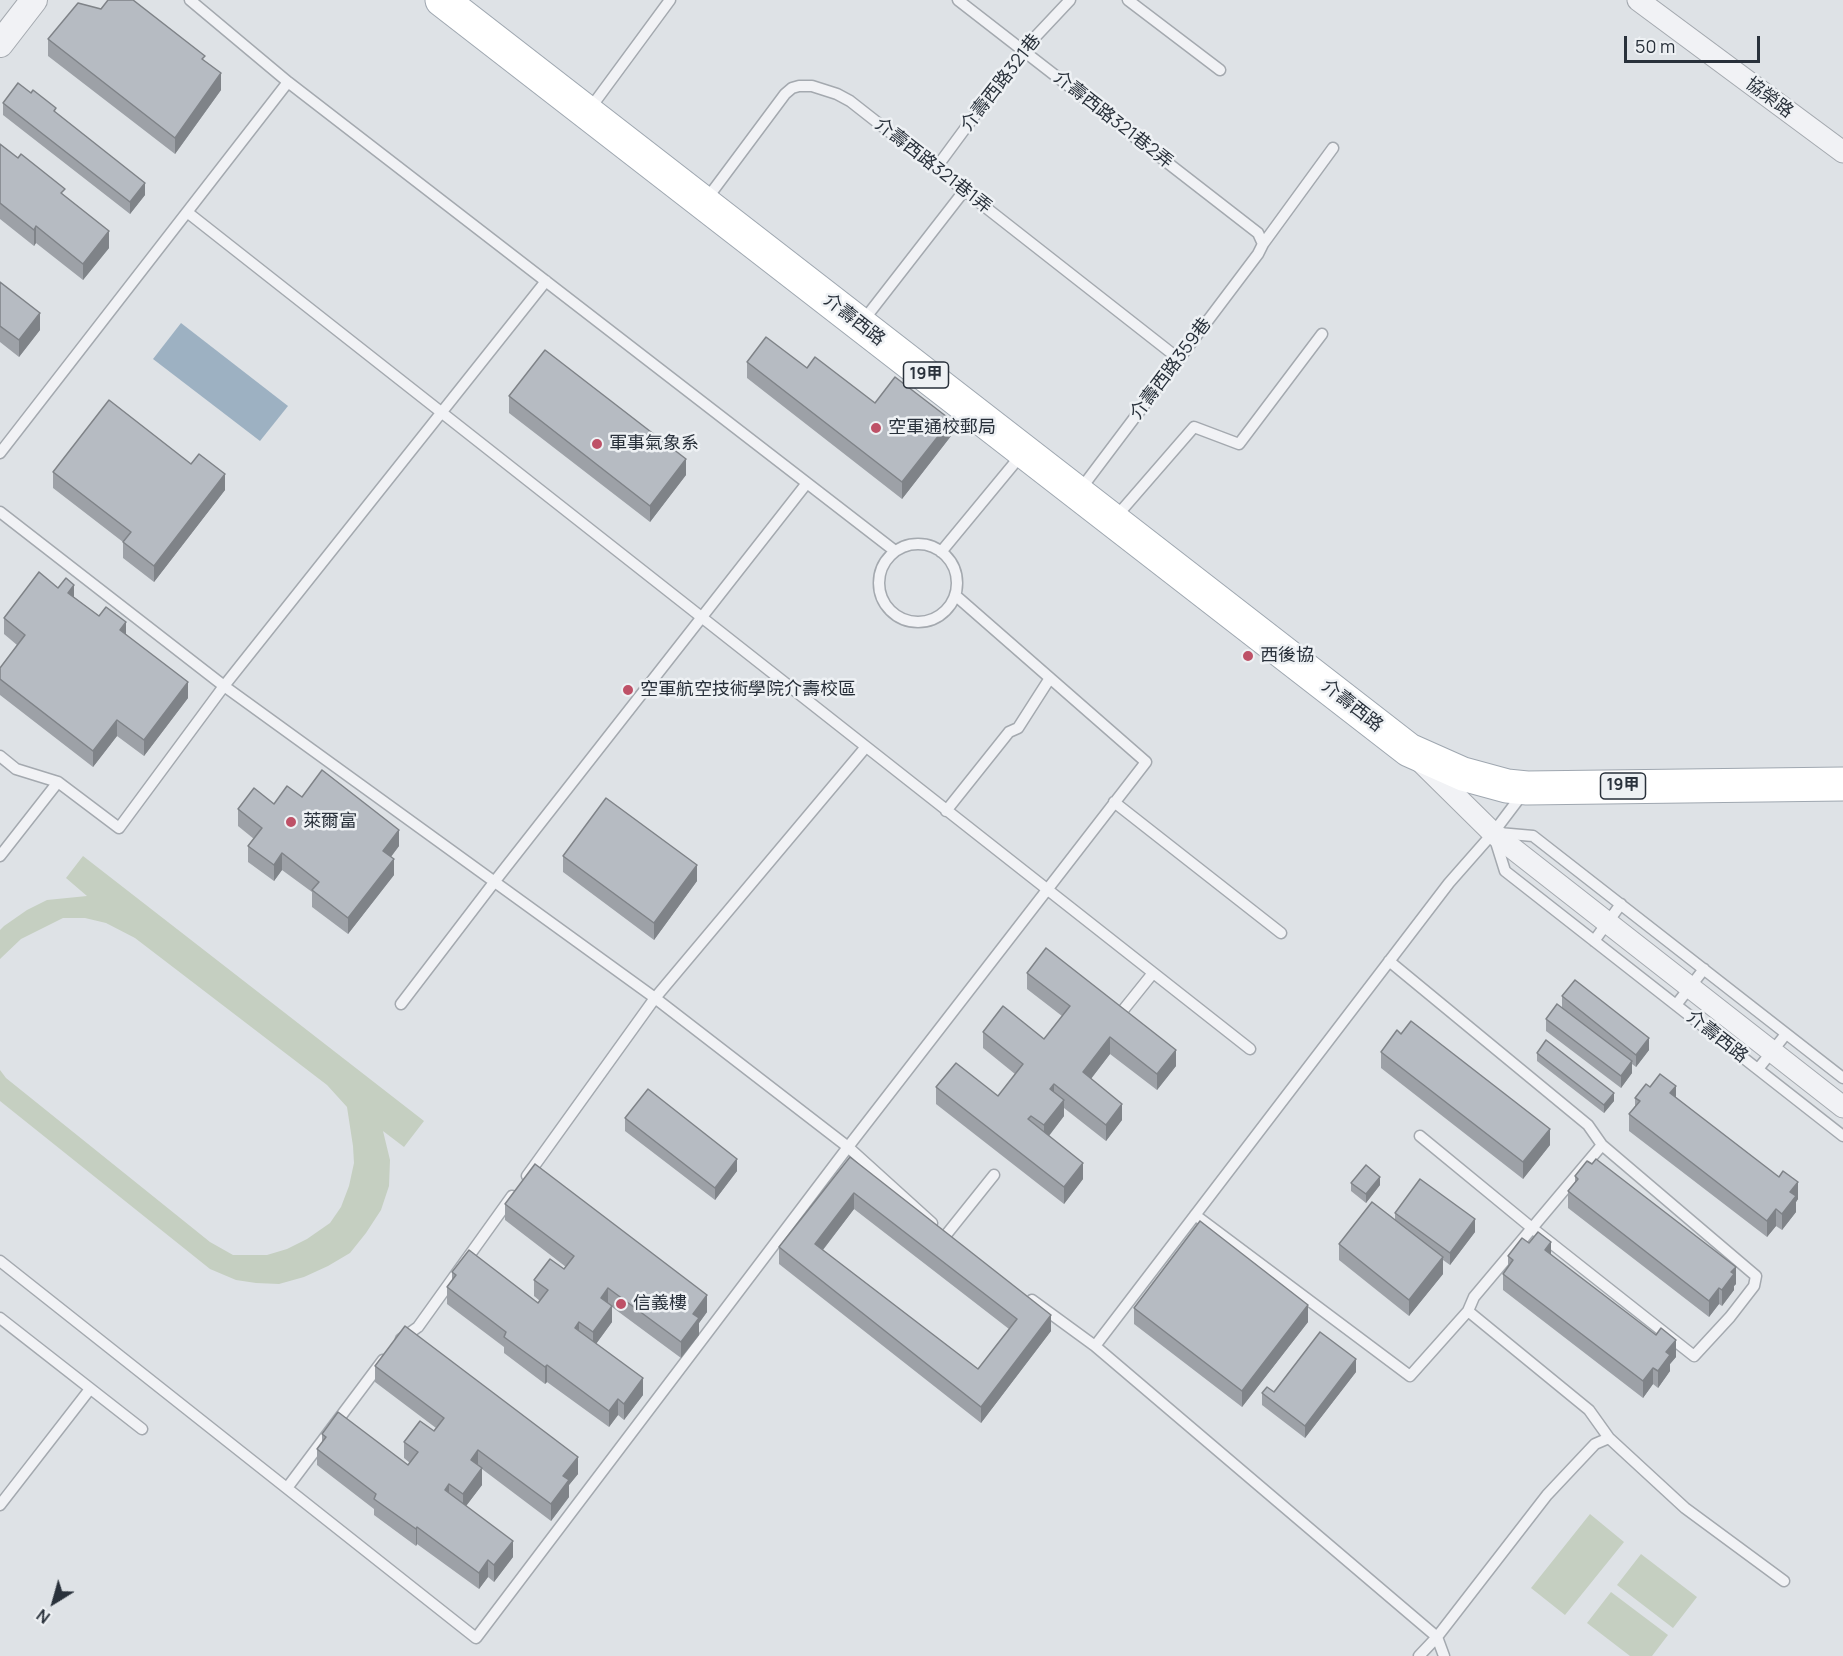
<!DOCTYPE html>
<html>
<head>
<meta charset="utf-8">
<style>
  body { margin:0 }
  #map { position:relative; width:1843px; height:1656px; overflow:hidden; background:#dee2e6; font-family:Manrope,sans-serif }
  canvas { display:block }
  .north { position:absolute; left:24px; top:1572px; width:60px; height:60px; -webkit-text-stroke:4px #eef1f4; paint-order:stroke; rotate:217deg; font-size:16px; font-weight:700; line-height:24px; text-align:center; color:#29313b }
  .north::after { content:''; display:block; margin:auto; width:21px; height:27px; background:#29313b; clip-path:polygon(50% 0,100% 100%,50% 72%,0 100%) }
  .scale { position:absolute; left:1624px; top:36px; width:136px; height:27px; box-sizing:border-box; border:3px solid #29313b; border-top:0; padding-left:8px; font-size:18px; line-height:21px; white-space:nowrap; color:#29313b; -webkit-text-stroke:4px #eef1f4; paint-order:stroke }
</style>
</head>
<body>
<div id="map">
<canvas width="1843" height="1656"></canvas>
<div class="north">N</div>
<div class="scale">50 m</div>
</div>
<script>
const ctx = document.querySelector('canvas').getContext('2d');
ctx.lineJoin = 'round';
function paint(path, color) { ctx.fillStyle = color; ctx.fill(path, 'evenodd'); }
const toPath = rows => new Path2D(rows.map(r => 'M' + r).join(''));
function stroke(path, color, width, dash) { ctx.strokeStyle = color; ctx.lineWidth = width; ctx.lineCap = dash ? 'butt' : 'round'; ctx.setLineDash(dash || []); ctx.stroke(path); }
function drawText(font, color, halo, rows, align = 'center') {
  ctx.font = font + ' Manrope,"Noto Sans TC",sans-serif'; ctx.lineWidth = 5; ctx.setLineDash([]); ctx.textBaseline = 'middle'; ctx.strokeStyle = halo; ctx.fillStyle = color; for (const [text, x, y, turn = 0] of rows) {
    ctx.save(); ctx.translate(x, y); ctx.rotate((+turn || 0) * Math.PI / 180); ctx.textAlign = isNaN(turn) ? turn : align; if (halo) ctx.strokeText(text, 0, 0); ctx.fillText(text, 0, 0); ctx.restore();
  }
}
const green = toPath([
  [83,856,424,1121,404,1147,383,1131,390,1160,389,1186,381,1210,366,1233,350,1253,328,1266,304,1277,279,1284,256,1283,236,1280,210,1269,0,1101,0,1070,6,1078,210,1242,233,1255,267,1255,287,1249,307,1239,330,1223,341,1207,349,1186,354,1163,353,1146,347,1107,327,1085,135,938,106,923,85,918,63,918,21,939,0,959,0,930,4,926,27,910,47,900,87,896,66,878],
  [1590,1514,1624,1542,1565,1615,1531,1588],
  [1641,1554,1697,1597,1673,1628,1617,1585],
  [1611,1592,1668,1635,1652,1656,1630,1656,1587,1623]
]);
const water = toPath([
  [181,323,288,406,260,441,153,359]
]);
const service = toPath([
  [190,0,288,82,895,551],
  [958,0,1258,233,1263,244],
  [1128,0,1220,70],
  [589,110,670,0],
  [936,168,1023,50,1070,0],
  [706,200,785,94,792,88,799,86,812,86,837,94,850,101,1179,359],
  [187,212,1250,1049],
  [863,321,964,191],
  [0,453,288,82],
  [1080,490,1258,254,1263,244,1333,148],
  [0,512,224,686,655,998,848,1147,932,1223],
  [1115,518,1194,427,1239,444,1322,334],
  '879 583a39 39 0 1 1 78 0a39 39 0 1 1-78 0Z',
  [941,552,1022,454],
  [0,756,16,769,58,782,119,828,224,686,546,281],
  [1114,802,1281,933],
  [946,811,1009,732,1018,728,1050,678],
  [1499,833,1533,836,1843,1078],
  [1495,839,1505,871,1843,1136],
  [0,856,58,782],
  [1594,941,1621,904],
  [1389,961,1588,1125,1602,1145,1756,1276,1754,1286,1730,1317,1694,1356,1532,1228,1420,1136],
  [401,1004,495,881,807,483],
  [1676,1005,1704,969],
  [1116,1019,1153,973],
  [1758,1069,1786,1034],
  [527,1176,655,998,865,748],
  [1195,1215,1410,1376,1468,1311,1474,1297,1602,1145],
  [946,1235,994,1175],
  [0,1261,476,1638,848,1147,1146,762,955,595],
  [1032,1300,1095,1346],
  [1468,1311,1589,1410,1609,1438,1685,1508,1784,1581],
  [0,1318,142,1429],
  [401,1339,418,1327,512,1196],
  [287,1488,383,1360],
  [0,1505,90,1389],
  [1419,1656,1437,1637,1547,1495,1595,1444,1609,1438],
  [1444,1656,1437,1637,1095,1346,1449,883,1493,833,1524,792]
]);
const minor = toPath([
  [1638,0,1843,152],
  [1422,763,1493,833,1843,1107]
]);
const tertiary = toPath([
  [0,44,34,0]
]);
const primary = toPath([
  [442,0,1409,750,1463,774,1507,786,1527,788,1843,784]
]);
const wall = toPath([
  [48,39,205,61,221,90,175,154,48,56],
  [3,103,56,113,145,195,130,214,3,115],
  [0,144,65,196,109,248,83,280,36,243,34,246,0,219],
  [0,282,40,330,19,357,0,342],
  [747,362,807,368,875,403,951,436,902,499,747,378],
  [509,396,686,475,650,522,509,413],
  [53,472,225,490,154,582,123,558,123,542,53,488],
  [58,588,74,597,99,616,126,634,188,698,144,756,117,736,93,767,0,695,0,668,17,645,4,634,4,618],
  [302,797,399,846,391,857,394,875,348,934,312,907,312,892,282,870,274,881,248,862,248,846,254,839,238,826,238,809,274,804],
  [563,856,697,881,654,940,563,872],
  [1027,973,1176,1066,1157,1090,1110,1054,1091,1079,1122,1120,1106,1141,1064,1108,1064,1116,1049,1136,1083,1179,1064,1204,936,1104,936,1087,998,1096,1015,1074,983,1048,983,1032,1044,1039,1062,1016,1027,989],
  [1562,996,1649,1050,1636,1067,1632,1064,1632,1073,1621,1088,1546,1031,1546,1019,1562,1008],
  [1381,1052,1550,1145,1523,1179,1381,1068],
  [1537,1053,1614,1101,1604,1113,1537,1061],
  [1650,1087,1676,1097,1798,1199,1796,1202,1796,1212,1782,1230,1776,1226,1767,1237,1629,1131,1629,1114,1635,1106,1635,1098],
  [625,1118,737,1171,715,1200,625,1131],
  [850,1157,1051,1331,981,1423,779,1264,779,1247],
  [854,1209,1009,1329,978,1369,823,1250],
  [1575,1176,1736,1284,1734,1286,1734,1290,1722,1306,1719,1304,1709,1317,1568,1208,1568,1191,1575,1182],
  [1351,1183,1380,1185,1366,1203,1351,1191],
  [505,1204,707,1312,699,1323,699,1335,681,1358,612,1307,612,1322,596,1344,643,1395,624,1420,618,1415,609,1427,547,1382,545,1384,504,1353,504,1347,447,1304,447,1287,452,1281,452,1272,538,1303,540,1301,534,1296,534,1280,564,1269,566,1267,505,1220],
  [1395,1213,1475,1232,1450,1265,1443,1260,1443,1274,1409,1316,1339,1260,1339,1244,1395,1220],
  [1551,1255,1676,1357,1670,1364,1670,1371,1658,1388,1653,1384,1643,1398,1503,1290,1503,1274,1508,1266,1508,1256],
  [1134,1308,1308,1322,1242,1407,1134,1324],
  [375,1366,578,1474,569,1485,569,1497,551,1521,482,1469,482,1485,466,1506,513,1557,494,1582,488,1577,479,1589,417,1544,416,1546,374,1515,374,1509,317,1465,317,1449,322,1443,322,1434,408,1465,410,1463,404,1458,404,1442,434,1431,436,1428,375,1382],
  [1356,1372,1305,1438,1262,1405,1262,1393,1274,1392]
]);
const shadedWall = toPath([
  [221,73,221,90,175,154,175,138],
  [145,183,145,195,130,214,130,202],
  [36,226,36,243,34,246,34,230],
  [109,231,109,248,83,280,83,264],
  [40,313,40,330,19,357,19,340],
  [951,420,951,436,902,499,902,482],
  [686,459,686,475,650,522,650,506],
  [225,474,225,490,154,582,154,566],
  [74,585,74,601,68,593],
  [126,622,126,638,120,630],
  [188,682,188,698,144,756,144,740],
  [117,720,117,736,93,767,93,751],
  [399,830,399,846,383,867,383,851],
  [282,853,282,870,274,881,274,865],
  [394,859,394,875,348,934,348,918],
  [697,865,697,881,654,940,654,923],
  [1110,1037,1110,1054,1083,1089,1083,1072],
  [1649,1038,1649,1050,1636,1067,1636,1055],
  [1176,1050,1176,1066,1157,1090,1157,1074],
  [1632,1061,1632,1073,1621,1088,1621,1076],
  [1054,1084,1054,1101,1050,1089],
  [1676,1086,1676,1102,1670,1093],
  [1614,1093,1614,1101,1604,1113,1604,1105],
  [1064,1100,1064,1116,1044,1142,1044,1125],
  [1122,1104,1122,1120,1106,1141,1106,1125],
  [1550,1129,1550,1145,1523,1179,1523,1162],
  [737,1159,737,1171,715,1200,715,1188],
  [1083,1163,1083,1179,1064,1204,1064,1187],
  [1380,1177,1380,1185,1366,1203,1366,1194],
  [1798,1182,1798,1199,1796,1202,1796,1212,1782,1230,1782,1214,1790,1192],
  [854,1193,854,1209,815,1260,815,1244],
  [1776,1209,1776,1226,1767,1237,1767,1221],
  [1475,1219,1475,1232,1450,1265,1450,1253],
  [1551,1242,1551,1258,1545,1250],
  [1443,1257,1443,1274,1409,1316,1409,1300],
  [1736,1267,1736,1284,1734,1286,1734,1290,1722,1306,1722,1290,1731,1272],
  [608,1288,608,1304,601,1298],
  [1719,1288,1719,1304,1709,1317,1709,1301],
  [707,1295,707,1312,699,1323,699,1335,681,1358,681,1342,693,1314],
  [1308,1305,1308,1322,1242,1407,1242,1391],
  [612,1306,612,1322,593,1348,593,1332],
  [1051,1315,1051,1331,981,1423,981,1407],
  [579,1322,579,1339,575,1328],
  [1676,1340,1676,1357,1670,1364,1670,1371,1658,1388,1658,1371,1666,1352],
  [1356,1359,1356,1372,1305,1438,1305,1426],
  [547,1365,547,1382,545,1384,545,1367],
  [1653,1368,1653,1384,1643,1398,1643,1381],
  [643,1378,643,1395,624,1420,624,1404],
  [618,1399,618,1415,609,1427,609,1411],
  [478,1450,478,1466,471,1460],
  [578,1457,578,1474,569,1485,569,1497,551,1521,551,1504,563,1476],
  [482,1468,482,1485,463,1510,463,1494],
  [449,1484,449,1500,445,1490],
  [417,1527,417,1544,416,1546,416,1529],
  [513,1541,513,1557,494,1582,494,1565],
  [488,1560,488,1577,479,1589,479,1573]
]);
const building = toPath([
  [108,0,133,0,205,56,202,59,221,73,175,138,48,39,78,3,101,9,108,0],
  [18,83,31,93,33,90,56,108,54,111,145,183,130,202,3,103,18,83],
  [0,144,18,158,21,154,65,189,61,193,109,231,83,264,36,226,34,230,0,203,0,144],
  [0,282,40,313,19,340,0,326,0,282],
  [766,337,807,368,815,357,875,403,895,377,951,420,902,482,747,362,766,337],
  [545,350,686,459,650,506,509,396,545,350],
  [109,400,191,464,199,454,225,474,154,566,123,542,131,532,53,472,109,400],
  [39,572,58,588,66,578,74,585,68,593,99,616,106,607,126,622,120,630,188,682,144,740,117,720,93,751,0,679,0,668,25,635,4,618,39,572],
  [322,770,399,830,383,851,394,859,348,918,312,890,319,882,282,853,274,865,248,846,262,828,238,809,254,788,274,804,287,786,302,797,322,770],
  [606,798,697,865,654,923,563,856,606,798],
  [1046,948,1176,1050,1157,1074,1110,1037,1083,1072,1122,1104,1106,1125,1054,1084,1050,1089,1064,1100,1044,1125,1031,1116,1028,1119,1083,1163,1064,1187,936,1087,956,1063,998,1096,1023,1064,983,1032,1003,1006,1044,1039,1070,1006,1027,973,1046,948],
  [1575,980,1649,1038,1636,1055,1562,996,1575,980],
  [1557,1004,1632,1061,1621,1076,1546,1019,1557,1004],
  [1411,1021,1550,1129,1523,1162,1381,1052,1397,1030,1401,1034,1411,1021],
  [1546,1040,1614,1093,1604,1105,1537,1053,1546,1040],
  [1660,1074,1676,1086,1670,1093,1779,1177,1783,1171,1798,1182,1790,1192,1796,1196,1782,1214,1776,1209,1767,1221,1629,1114,1640,1101,1635,1098,1646,1084,1650,1087,1660,1074],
  [648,1089,737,1159,715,1188,625,1118,648,1089],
  [850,1157,1051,1315,981,1407,779,1247,850,1157],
  [854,1193,1017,1319,978,1369,815,1244,854,1193],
  [1596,1159,1736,1267,1731,1272,1734,1274,1722,1290,1719,1288,1709,1301,1568,1191,1578,1179,1575,1176,1587,1161,1592,1164,1596,1159],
  [535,1164,707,1295,693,1314,699,1318,681,1342,608,1288,601,1298,612,1306,593,1332,579,1322,575,1328,643,1378,624,1404,618,1399,609,1411,547,1365,545,1367,504,1337,506,1332,447,1287,456,1275,452,1272,469,1250,538,1303,548,1290,534,1280,550,1259,564,1269,574,1256,505,1204,535,1164],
  [1366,1165,1380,1177,1366,1194,1351,1183,1366,1165],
  [1420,1179,1475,1219,1450,1253,1395,1213,1420,1179],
  [1372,1202,1443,1257,1409,1300,1339,1244,1372,1202],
  [1200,1221,1308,1305,1242,1391,1134,1308,1200,1221],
  [1538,1232,1551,1242,1545,1250,1656,1335,1661,1328,1676,1340,1666,1352,1670,1355,1658,1371,1653,1368,1643,1381,1503,1274,1513,1260,1508,1256,1522,1238,1529,1243,1538,1232],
  [405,1326,578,1457,563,1476,569,1480,551,1504,478,1450,471,1460,482,1468,463,1494,449,1484,445,1490,513,1541,494,1565,488,1560,479,1573,417,1527,416,1529,374,1499,376,1494,317,1449,326,1437,322,1434,338,1412,408,1465,418,1452,404,1442,420,1421,434,1431,444,1418,375,1366,405,1326],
  [1320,1332,1356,1359,1305,1426,1262,1393,1267,1387,1274,1392,1320,1332]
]);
const markers = [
  [876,428,6,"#be5167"],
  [597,444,6,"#be5167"],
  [1248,656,6,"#be5167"],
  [628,690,6,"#be5167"],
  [291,822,6,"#be5167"],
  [621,1304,6,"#be5167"]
];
const shields = [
  [926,375,45],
  [1623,786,45]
];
const shieldNames = [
  ["19甲",926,375],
  ["19甲",1623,786]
];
const streetNames = [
  ["介壽西路321巷",1001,83,-52],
  ["協榮路",1769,98,37],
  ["介壽西路321巷2弄",1113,120,38],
  ["介壽西路321巷1弄",933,166,38],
  ["介壽西路",854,320,38],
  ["介壽西路359巷",1171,369,-53],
  ["介壽西路",1352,706,38],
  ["介壽西路",1717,1037,38]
];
const poiNames = [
  ["空軍通校郵局",888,428],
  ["軍事氣象系",609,444],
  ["西後協",1260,656],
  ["空軍航空技術學院介壽校區",640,690],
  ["萊爾富",303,822],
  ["信義樓",633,1304]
];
paint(green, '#c5cfc1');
paint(water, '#9db1c2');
stroke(service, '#a4a9af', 13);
stroke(minor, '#a4a9af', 23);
stroke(tertiary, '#a4a9af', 28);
stroke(primary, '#9fa7b0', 35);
stroke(service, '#f1f2f5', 10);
stroke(minor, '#f1f2f5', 21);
stroke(tertiary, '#f1f2f5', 26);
stroke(primary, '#fff', 33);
paint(wall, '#9da1a7');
paint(shadedWall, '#7f8388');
paint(building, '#b6bbc2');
stroke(building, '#7f8388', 1.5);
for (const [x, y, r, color] of markers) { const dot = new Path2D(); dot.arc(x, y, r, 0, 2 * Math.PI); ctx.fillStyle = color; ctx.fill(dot); stroke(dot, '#eef1f4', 2); }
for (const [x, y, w] of shields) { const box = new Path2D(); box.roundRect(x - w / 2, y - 13, w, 26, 4.5); ctx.fillStyle = '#eef1f4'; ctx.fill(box); stroke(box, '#29313b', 1.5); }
drawText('bold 16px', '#29313b', null, shieldNames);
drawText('18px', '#29313b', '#eef1f4', streetNames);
drawText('18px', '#29313b', '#eef1f4', poiNames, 'left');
</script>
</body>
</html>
